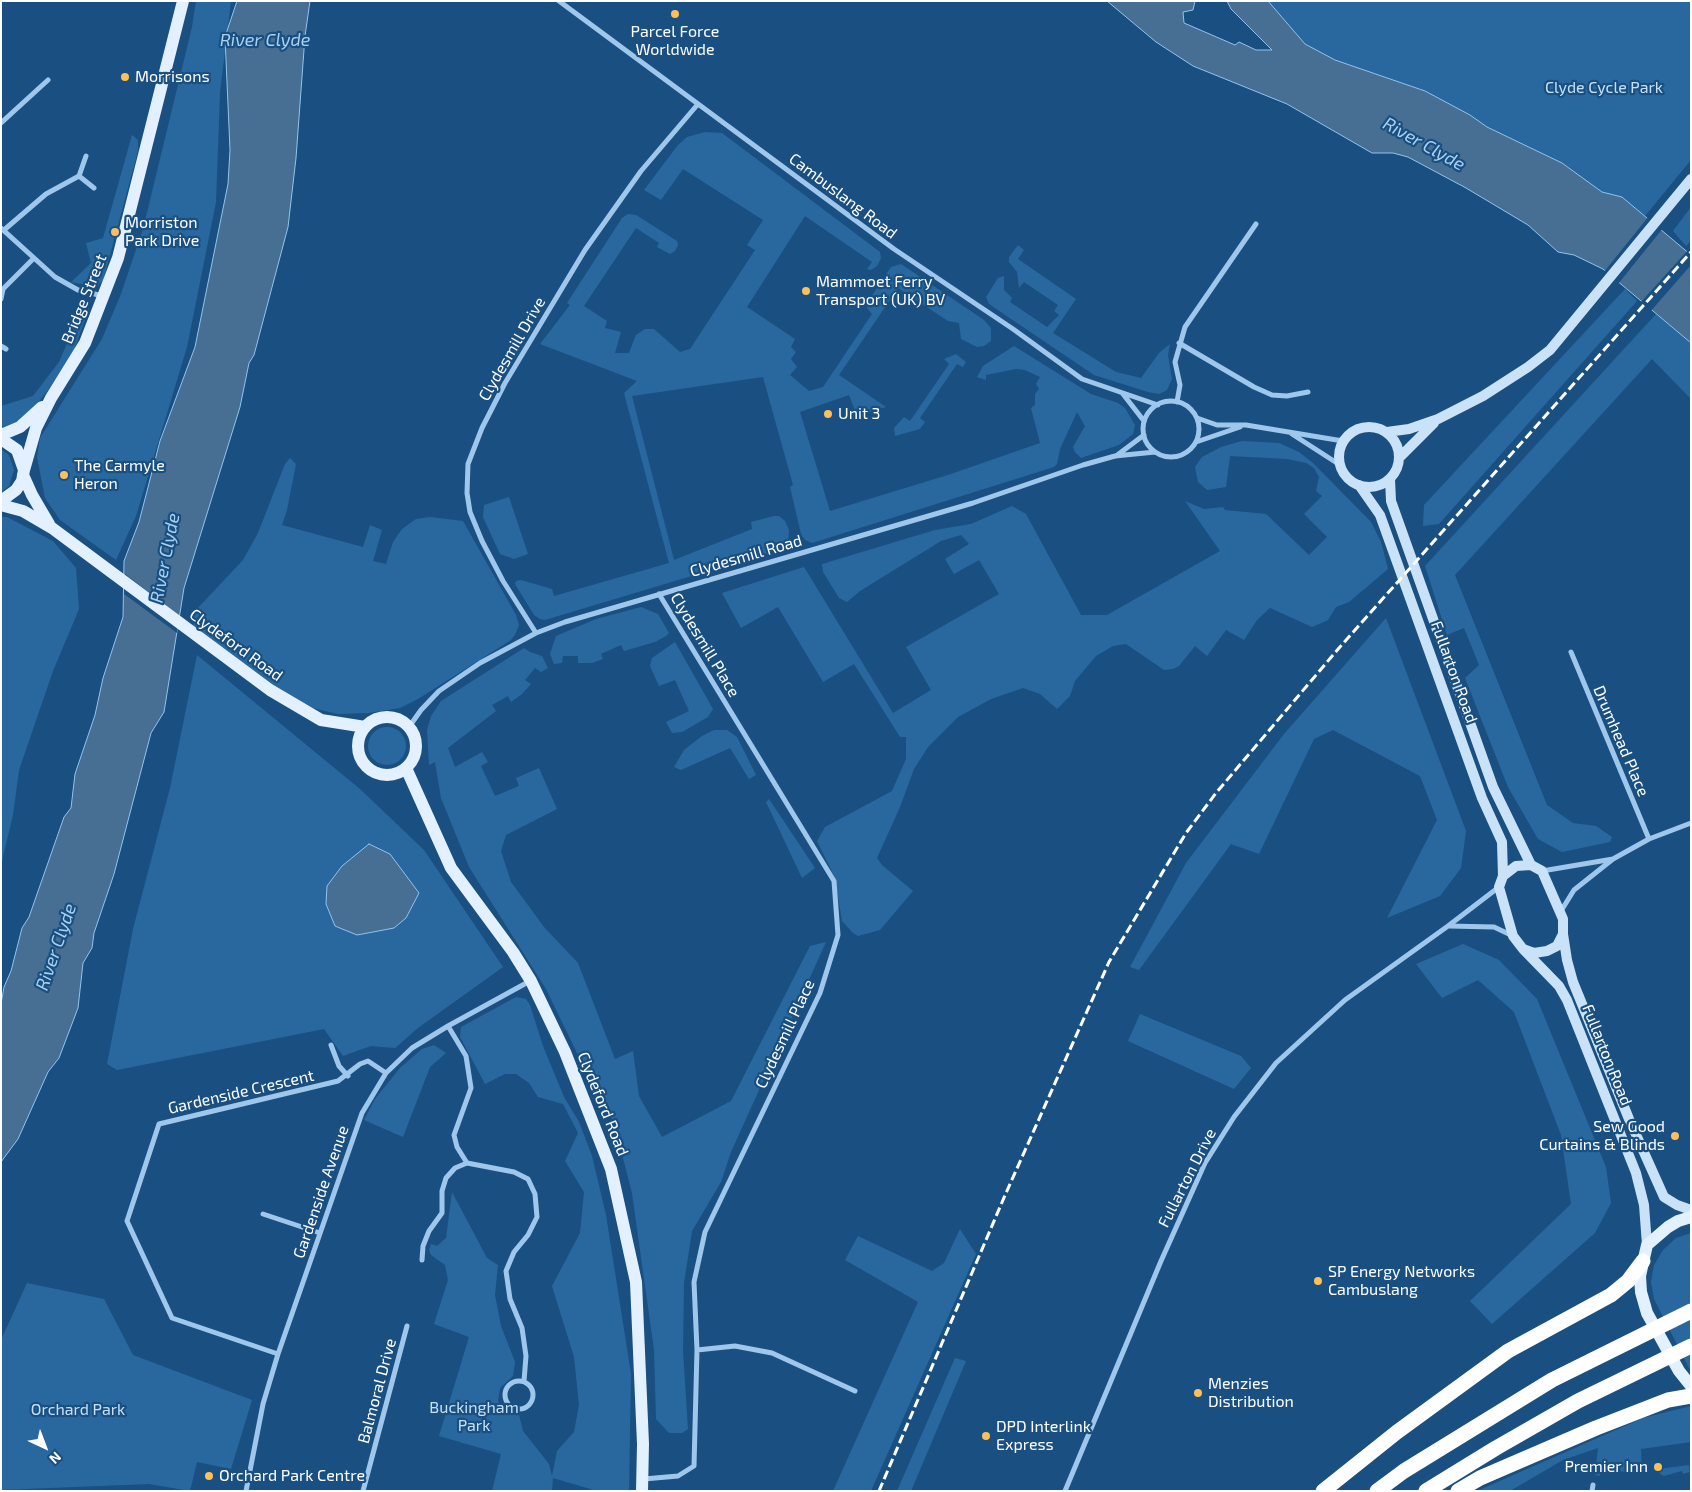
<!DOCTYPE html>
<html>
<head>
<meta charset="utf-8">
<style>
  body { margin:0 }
  #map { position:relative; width:1692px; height:1492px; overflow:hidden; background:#1a5081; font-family:"Exo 2",sans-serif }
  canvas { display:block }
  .frame { position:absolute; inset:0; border:2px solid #fff; pointer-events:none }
  .north { position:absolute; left:20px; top:1422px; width:50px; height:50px; -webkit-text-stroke:4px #1a5081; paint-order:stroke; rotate:137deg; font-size:14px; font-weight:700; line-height:20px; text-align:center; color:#fff }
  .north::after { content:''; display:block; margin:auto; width:18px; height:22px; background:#fff; clip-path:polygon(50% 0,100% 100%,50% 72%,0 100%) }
</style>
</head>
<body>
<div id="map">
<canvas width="1692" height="1492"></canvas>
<div class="frame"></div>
<div class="north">N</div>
</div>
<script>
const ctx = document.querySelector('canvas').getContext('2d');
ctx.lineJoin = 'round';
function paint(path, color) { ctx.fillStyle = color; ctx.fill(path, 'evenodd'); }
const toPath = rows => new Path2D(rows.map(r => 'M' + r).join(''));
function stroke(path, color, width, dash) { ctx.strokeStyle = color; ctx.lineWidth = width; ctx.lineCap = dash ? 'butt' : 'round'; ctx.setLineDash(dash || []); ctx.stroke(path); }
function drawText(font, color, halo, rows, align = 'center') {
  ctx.font = font + ' "Exo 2",sans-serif'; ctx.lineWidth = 4.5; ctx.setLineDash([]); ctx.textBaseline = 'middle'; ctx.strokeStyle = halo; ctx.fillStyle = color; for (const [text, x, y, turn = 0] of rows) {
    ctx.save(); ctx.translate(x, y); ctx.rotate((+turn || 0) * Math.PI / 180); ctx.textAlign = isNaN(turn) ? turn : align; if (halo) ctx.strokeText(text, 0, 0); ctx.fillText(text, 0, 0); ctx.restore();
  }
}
const green = toPath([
  [196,1,231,1,220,93,216,202,187,347,136,516,116,560,60,520,45,498,37,457,40,438,102,339,121,294,143,229,192,27],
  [1268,1,1691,1,1691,160,1645,216,1622,197,1602,192,1562,163,1487,127,1470,115,1425,91,1335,60,1305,44],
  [705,132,722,133,880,252,881,258,877,266,871,270,867,269,872,262,805,216,747,307,795,339,791,347,796,352,791,359,797,367,790,375,809,391,823,387,872,314,867,308,867,303,891,267,901,264,984,320,991,328,991,341,984,346,977,347,961,339,959,323,948,321,898,288,839,375,886,407,857,416,849,395,800,412,830,511,951,474,1040,443,1031,408,1035,405,1035,394,1039,389,1036,384,1040,377,1025,370,1016,369,986,375,986,380,977,377,983,366,1014,346,1091,394,1118,403,1125,408,1135,425,1133,434,1119,445,1081,458,1075,452,1073,447,1085,426,1077,412,1060,449,1057,464,1054,467,812,543,805,540,801,534,790,487,793,485,763,377,632,396,674,560,752,529,751,522,774,516,779,516,785,521,789,530,788,547,545,620,540,619,534,615,515,584,516,581,521,580,552,589,554,596,669,563,624,393,637,381,540,344,570,305,567,303,622,218,628,214,636,215,677,241,678,245,675,251,670,254,657,247,659,243,636,228,584,306,607,321,605,328,621,332,615,353,629,353,636,335,645,329,654,329,680,352,690,349,755,250,747,245,763,220,683,169,661,200,644,190,678,145,687,137],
  [132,135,138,140,138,151,103,281,96,287,71,282,91,263,86,243,103,238],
  [1691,207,1691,241,1686,246,1673,231],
  [1018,245,1024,250,1018,259,1076,299,1053,333,1116,372,1141,378,1159,353,1170,344,1168,355,1172,379,1167,390,1159,394,1148,392,1094,375,989,304,986,297,998,278,1004,276,1004,290,1012,298,1010,302,1047,327,1059,315,1054,311,1058,305,1024,282,1019,288,1017,272,1009,262,1009,257],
  [1625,289,1637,301,1439,524,1423,526,1424,505],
  [85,302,88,303,89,309,73,353,46,393,25,418,1,431,1,406,33,396,59,362],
  [1656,314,1691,343,1691,399,1652,359,1455,575,1547,805,1573,823,1596,826,1612,837,1610,842,1562,852,1538,839,1508,787,1465,678,1479,665,1464,628,1447,635,1425,566],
  [956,354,966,362,963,367,957,364,920,418,925,422,920,429,895,436,894,428,904,417,910,421,949,364,944,359],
  [1242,441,1279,443,1299,452,1313,463,1371,522,1381,542,1388,569,1349,602,1336,607,1328,620,1312,627,1270,608,1257,620,1244,640,1226,630,1207,656,1195,646,1179,666,1173,669,1164,670,1126,644,1113,646,1096,656,1075,681,1070,696,1057,709,1040,694,1023,688,991,699,958,717,928,747,914,769,900,807,877,858,882,865,913,891,880,930,858,936,853,933,842,921,835,878,817,841,825,827,892,791,906,759,906,737,900,737,854,664,823,682,778,607,741,628,722,593,804,567,893,713,931,690,906,647,999,594,979,560,954,574,945,559,969,544,961,535,941,541,860,591,847,602,839,598,823,572,822,564,935,530,971,524,1012,506,1026,514,1081,615,1107,615,1220,551,1185,501,1204,509,1223,507,1225,510,1266,514,1309,555,1327,537,1304,514,1322,496,1316,491,1319,477,1314,468,1306,463,1287,459,1230,456,1226,487,1207,490,1198,482,1195,467,1202,457,1221,447],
  [1,449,9,455,14,470,9,486,1,492],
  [290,458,296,464,287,510,282,525,363,547,370,525,382,530,373,561,386,564,393,542,402,529,416,519,430,517,463,521,516,615,519,625,515,635,511,640,418,699,400,708,368,713,338,714,308,707,279,692,193,626,195,611,243,560,258,533,285,464],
  [509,497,528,554,514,559,500,554,483,517,484,505],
  [1,517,7,517,53,541,76,568,79,609,53,671,19,770,13,815,1,865],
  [641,607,658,614,669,633,666,636,655,642,624,651,621,645,601,654,603,659,592,663,578,663,578,656,563,656,562,663,554,664,550,654,556,636,596,619],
  [1386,618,1466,831,1461,868,1440,896,1387,918,1437,820,1420,776,1333,730,1314,739,1259,854,1231,844,1139,970,1130,967,1186,863,1284,734],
  [675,642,713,709,708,717,682,732,672,733,666,722,689,711,675,680,659,686,650,666,652,658],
  [524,648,530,652,542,656,548,668,541,672,535,668,525,680,531,684,522,694,511,702,508,696,492,705,496,711,448,748,455,767,482,752,488,762,481,766,495,796,519,786,516,778,539,768,557,809,506,835,501,851,511,882,544,927,578,963,615,1059,633,1051,639,1096,662,1137,731,1101,810,946,826,942,731,1152,721,1182,692,1231,684,1283,683,1351,688,1429,682,1433,669,1433,656,1419,654,1350,632,1193,614,1123,595,1090,546,989,469,867,441,798,435,762,429,765,427,730,431,716,441,701],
  [197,655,360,789,424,850,503,967,418,1028,395,1048,371,1046,343,1056,324,1029,117,1070,107,1064,133,929,170,788],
  '368 746a19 19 0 1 1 38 0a19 19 0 1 1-38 0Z',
  [714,730,727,730,737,737,756,775,749,779,730,748,681,770,674,767,684,750,702,736],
  [769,799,815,868,802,878,766,802],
  [1463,944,1499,960,1537,999,1606,1167,1611,1203,1595,1233,1492,1324,1470,1301,1571,1204,1561,1135,1514,1012,1478,980,1442,998,1416,964],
  [516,997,526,999,530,1005,543,1046,564,1097,579,1122,592,1156,606,1215,631,1374,629,1491,597,1491,553,1478,552,1491,492,1491,501,1454,439,1436,469,1337,434,1324,448,1280,445,1265,431,1255,429,1250,431,1244,437,1246,446,1238,452,1192,487,1258,498,1265,495,1295,501,1326,515,1362,513,1376,500,1388,498,1401,508,1413,519,1415,523,1431,549,1464,552,1476,557,1451,574,1432,579,1405,574,1357,552,1286,580,1233,584,1192,565,1161,578,1133,563,1104,538,1097,529,1083,516,1074,505,1074,485,1084,460,1037,461,1027],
  [1140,1014,1241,1056,1251,1068,1234,1089,1128,1041],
  [434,1045,446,1053,430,1067,403,1137,364,1120,375,1099,400,1068,422,1049],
  [960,1229,976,1254,871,1491,833,1491,918,1302,845,1260,858,1236,932,1271,944,1263],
  [1691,1233,1691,1372,1654,1299,1651,1282,1654,1265,1663,1250,1676,1238],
  [27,1283,104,1299,133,1355,252,1400,231,1469,197,1462,190,1491,149,1484,1,1490,1,1340],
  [955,1358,966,1361,911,1491,897,1491],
  [1691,1406,1691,1442,1641,1449,1642,1474,1601,1469,1600,1476,1595,1475,1598,1448,1563,1460,1510,1491,1477,1491,1643,1418],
  [1689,1465,1690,1472,1683,1474,1682,1471,1664,1476,1659,1473,1658,1469]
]);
const water = toPath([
  [237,1,310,1,305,36,296,158,288,227,254,355,249,363,240,407,184,588,164,712,151,733,114,874,94,933,92,948,83,963,78,1008,59,1058,48,1072,18,1139,1,1162,1,1004,4,987,11,971,22,928,29,917,64,817,71,808,75,774,95,715,103,678,123,617,124,561,139,522,160,441,195,347,228,184,230,150,225,37,237,1],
  [1107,1,1195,1,1193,10,1183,12,1184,23,1235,45,1239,42,1256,50,1272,50,1231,9,1227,1,1268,1,1305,44,1335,60,1425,91,1470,115,1487,127,1562,163,1602,192,1622,197,1691,255,1691,343,1603,269,1574,255,1558,252,1528,225,1466,188,1408,157,1393,153,1372,153,1287,104,1193,66,1156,42,1107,1],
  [369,844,390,854,419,893,406,918,394,928,357,935,335,926,326,904,327,886,342,866,369,844]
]);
const pier = toPath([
  [1649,216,1664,227,1618,284,1603,273],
  [1688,250,1691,252,1691,265,1650,312,1640,303],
  [125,574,180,616,177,633,124,594]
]);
const street = toPath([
  [559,1,894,249,1013,329,1082,379,1158,405],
  [1,123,48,80],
  [86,156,79,176,94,188],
  [1,228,55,277,78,290,103,296],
  [4,230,46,194,79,176],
  [1,299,3,289,34,258],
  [1179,343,1254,387,1272,395,1287,396,1308,392],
  [1,346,6,349],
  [1123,394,1144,421],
  '1143 429a28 28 0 1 1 56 0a28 28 0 1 1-56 0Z',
  [1177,402,1180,385,1175,362,1185,327,1256,224],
  [1197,418,1217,425,1246,425,1343,441],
  [1292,434,1340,465],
  [1196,442,1240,427],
  [1116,456,1144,435],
  [536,633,503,581,482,541,470,512,467,493,468,464,482,428,505,383,585,250,641,171,698,104],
  [1571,652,1649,839],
  [409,727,421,710,439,691,480,663,536,633,565,622,973,503,1083,465,1115,456,1155,452],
  [1542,871,1613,859],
  [1561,911,1574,890,1613,859,1649,839,1691,823],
  [1449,926,1494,927,1513,936],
  [448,1026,466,1056,471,1088,454,1135,457,1147,467,1163,514,1172,528,1179,535,1194,537,1217,528,1235,514,1252,506,1271,510,1299,522,1328,526,1356,524,1381],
  [331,1045,339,1066,348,1076],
  [263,1214,320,1233],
  [422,1260,423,1246,429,1231,442,1213,442,1191,446,1178,455,1168,467,1163],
  [697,1350,735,1346,772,1353,855,1391],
  [278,1354,172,1318,127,1221,159,1124,338,1081,360,1064,368,1061,386,1073],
  '505 1395a14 14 0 1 1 28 0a14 14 0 1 1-28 0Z',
  [644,1479,678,1476,694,1466,697,1350,694,1282,705,1232,820,993,838,935,834,881,659,594],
  [246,1491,263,1404,278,1354,362,1113,386,1073,412,1048,448,1026,530,981],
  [363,1491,407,1326],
  [1065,1491,1161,1261,1205,1163,1234,1117,1276,1063,1345,1000,1448,926,1499,887],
  [1592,1491,1593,1485]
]);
const secondary = toPath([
  '1339 457a30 30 0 1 1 60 0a30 30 0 1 1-60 0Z',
  [1387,432,1409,429,1438,419,1483,396,1528,367,1550,350,1691,179],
  [1400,457,1434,423],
  [1390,479,1391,501,1493,787,1531,865],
  [1359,485,1380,515,1482,798,1502,842,1503,876],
  [1531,865,1542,871,1563,919,1563,934,1557,946,1547,951,1534,953,1523,949,1513,936,1499,887,1503,876,1516,866,1531,865],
  [1563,934,1567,960,1573,982,1629,1119,1664,1197,1677,1205,1691,1210],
  [1523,949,1559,986,1567,1000,1636,1173,1644,1205,1647,1245]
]);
const primary = toPath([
  [1,435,20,427,42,407],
  [1,439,17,450,24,470,22,481,16,490,1,501],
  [24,470,36,428,51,398,85,343,118,258,183,1],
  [23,475,32,495,49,524],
  [1,505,23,511,52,528,270,690,321,720,365,727],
  '358 746a29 29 0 1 1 58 0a29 29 0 1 1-58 0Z',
  [406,768,451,868,513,952,531,981,565,1052,611,1169,636,1282,643,1444,642,1491],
  [1691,1217,1678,1221,1668,1227,1647,1245,1640,1276,1641,1292,1647,1313,1679,1371,1691,1386]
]);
const highway = toPath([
  [1323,1491,1397,1432,1508,1351,1611,1295,1628,1281,1643,1261],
  [1377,1491,1404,1471,1552,1380,1691,1311],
  [1426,1491,1496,1448,1578,1401,1691,1346],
  [1458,1491,1480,1478,1596,1428,1668,1400,1691,1396]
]);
const rail = toPath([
  [879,1491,1006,1193,1109,962,1186,833,1216,793,1339,648,1691,252]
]);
const markers = [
  [675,14,5,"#fdbf5a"],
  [125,77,5,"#fdbf5a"],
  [115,232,5,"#fdbf5a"],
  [806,291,5,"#fdbf5a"],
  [828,414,5,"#fdbf5a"],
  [64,475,5,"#fdbf5a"],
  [1675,1136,5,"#fdbf5a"],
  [1318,1281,5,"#fdbf5a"],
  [1198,1393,5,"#fdbf5a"],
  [986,1436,5,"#fdbf5a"],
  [1658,1467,5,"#fdbf5a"],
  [209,1476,5,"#fdbf5a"]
];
const poiNames = [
  ["Parcel Force",675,32,"center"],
  ["Worldwide",675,50,"center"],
  ["Morrisons",135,77],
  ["Morriston",125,223],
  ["Park Drive",125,241],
  ["Mammoet Ferry",816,282],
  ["Transport (UK) BV",816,300],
  ["Unit 3",838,414],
  ["The Carmyle",74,466],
  ["Heron",74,484],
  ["Sew Good",1665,1127,"right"],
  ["Curtains & Blinds",1665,1145,"right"],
  ["SP Energy Networks",1328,1272],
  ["Cambuslang",1328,1290],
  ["Menzies",1208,1384],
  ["Distribution",1208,1402],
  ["DPD Interlink",996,1427],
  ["Express",996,1445],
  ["Premier Inn",1648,1467,"right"],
  ["Orchard Park Centre",219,1476]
];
const parkNames = [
  ["Clyde Cycle Park",1604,88],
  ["Buckingham",474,1408],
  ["Park",474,1426],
  ["Orchard Park",78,1410]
];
const streetNames = [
  ["Cambuslang Road",843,196,37],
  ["Bridge Street",84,299,-68],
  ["Clydesmill Drive",512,349,-60],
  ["Clydesmill Road",746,556,-16],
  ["Clydeford Road",236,645,36],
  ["Clydesmill Place",705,645,59],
  ["Fullarton Road",1454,672,70],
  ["Drumhead Place",1621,741,67],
  ["Clydesmill Place",785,1034,-65],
  ["Fullarton Road",1607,1055,68],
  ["Gardenside Crescent",241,1092,-13],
  ["Clydeford Road",603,1104,68],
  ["Fullarton Drive",1187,1178,-63],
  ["Gardenside Avenue",321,1192,-71],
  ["Balmoral Drive",377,1391,-75]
];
const waterNames = [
  ["River Clyde",265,40],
  ["River Clyde",1424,144,29],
  ["River Clyde",165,558,-79],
  ["River Clyde",56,947,-71]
];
paint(green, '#29689e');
paint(water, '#476f94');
stroke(water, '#91c4ed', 1);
paint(pier, '#1a5081');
stroke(street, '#9ec7eb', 5);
stroke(secondary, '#cae2f8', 10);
stroke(primary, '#e2f0ff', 12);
stroke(highway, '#fff', 15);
stroke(rail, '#fff', 3, [9, 4]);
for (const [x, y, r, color] of markers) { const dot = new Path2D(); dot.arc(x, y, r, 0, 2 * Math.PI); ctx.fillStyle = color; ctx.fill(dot); stroke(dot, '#1a5081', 2); }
drawText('16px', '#fff', '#1a5081', poiNames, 'left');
drawText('16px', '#c3e0f8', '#1a5081', parkNames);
drawText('16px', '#fff', '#1a5081', streetNames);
drawText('italic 18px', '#a9d1f2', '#1a5081', waterNames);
</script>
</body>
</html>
